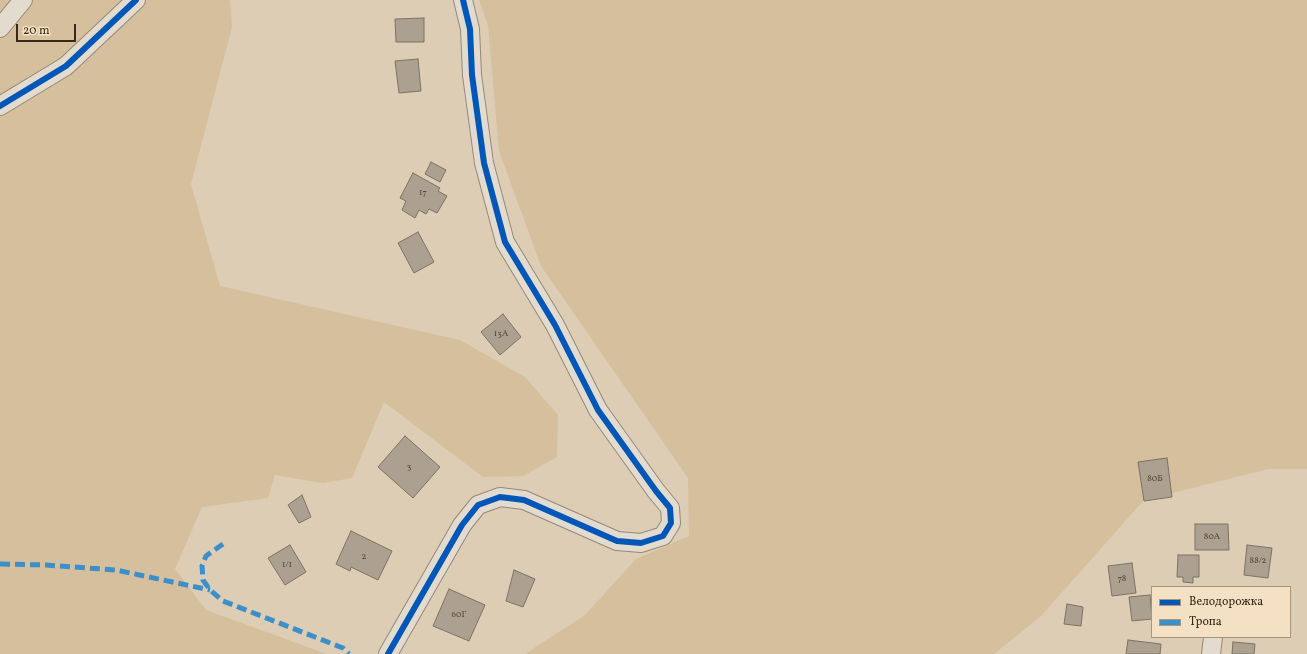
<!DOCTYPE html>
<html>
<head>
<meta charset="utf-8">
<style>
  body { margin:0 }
  #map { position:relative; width:1307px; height:654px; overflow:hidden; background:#ddcdb4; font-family:Vollkorn,serif }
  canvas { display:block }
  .legend { position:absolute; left:1151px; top:586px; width:140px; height:52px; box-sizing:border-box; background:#f4e1c3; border:1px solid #a8977f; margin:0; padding:5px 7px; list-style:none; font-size:12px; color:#372818 }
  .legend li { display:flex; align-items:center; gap:8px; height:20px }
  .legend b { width:20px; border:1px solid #a8977f }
  .scale { position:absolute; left:16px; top:24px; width:60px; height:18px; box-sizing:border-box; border:2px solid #372818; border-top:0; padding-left:5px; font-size:12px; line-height:14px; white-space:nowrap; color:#372818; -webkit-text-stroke:3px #f4e1c3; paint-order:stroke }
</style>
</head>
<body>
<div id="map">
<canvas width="1307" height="654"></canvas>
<ul class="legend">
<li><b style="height:5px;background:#0057b8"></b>Велодорожка</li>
<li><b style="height:5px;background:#3d8fc9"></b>Тропа</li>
</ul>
<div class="scale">20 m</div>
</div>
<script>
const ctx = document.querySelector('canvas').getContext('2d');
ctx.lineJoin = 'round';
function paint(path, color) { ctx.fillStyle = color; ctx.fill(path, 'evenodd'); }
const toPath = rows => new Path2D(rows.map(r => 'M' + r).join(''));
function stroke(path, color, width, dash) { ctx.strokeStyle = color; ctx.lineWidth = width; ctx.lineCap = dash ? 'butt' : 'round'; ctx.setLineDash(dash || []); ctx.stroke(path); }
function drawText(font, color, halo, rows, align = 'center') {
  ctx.font = font + ' Vollkorn,serif'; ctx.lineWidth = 3; ctx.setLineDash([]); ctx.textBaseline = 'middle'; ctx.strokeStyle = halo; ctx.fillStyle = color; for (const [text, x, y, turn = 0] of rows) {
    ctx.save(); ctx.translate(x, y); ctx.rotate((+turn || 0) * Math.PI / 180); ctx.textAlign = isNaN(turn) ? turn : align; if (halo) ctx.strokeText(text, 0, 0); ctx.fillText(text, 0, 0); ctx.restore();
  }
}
const green = toPath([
  [0,0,230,0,232,27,191,184,220,286,460,340,525,377,558,415,557,457,523,476,483,477,384,402,352,478,323,483,275,475,268,498,202,507,175,569,206,610,327,654,0,654],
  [479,0,1307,0,1307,469,1268,469,1144,500,1041,616,994,654,525,654,585,615,636,559,689,536,688,478,541,266,499,151,488,25]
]);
const building = toPath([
  [424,18,424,42,396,42,395,19,424,18],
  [418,59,421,91,399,93,395,61,418,59],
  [431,162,446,170,440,182,425,174,431,162],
  [413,173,440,188,438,191,447,196,437,213,429,209,426,214,419,210,415,218,402,210,406,201,400,198,413,173],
  [418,232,434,262,414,273,398,243,418,232],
  [503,314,521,337,500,355,481,332,503,314],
  [405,436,440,467,413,498,378,467,405,436],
  [1167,458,1172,497,1144,501,1138,462,1167,458],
  [302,495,311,517,299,523,288,505,302,495],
  [1195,524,1228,524,1229,550,1195,550,1195,524],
  [351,531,392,551,378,580,351,567,350,571,336,564,351,531],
  [290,545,306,572,285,585,268,558,290,545],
  [1247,545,1272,548,1268,578,1244,575,1247,545],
  [1178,555,1199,555,1199,577,1193,577,1193,583,1183,582,1183,577,1177,577,1178,555],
  [1132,563,1136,593,1112,596,1108,566,1132,563],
  [514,570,535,579,523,607,506,601,514,570],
  [449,589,485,605,469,641,433,626,449,589],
  [1150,595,1152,619,1132,621,1129,597,1150,595],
  [1067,604,1083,607,1081,626,1064,624,1067,604],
  [1128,640,1161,644,1160,654,1126,654,1128,640],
  [1233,642,1255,644,1254,654,1232,654,1233,642]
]);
const minor = toPath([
  [0,28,23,0],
  [0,106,66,66,136,0],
  [388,654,462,525,478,505,500,497,524,500,617,541,641,543,663,536,671,523,670,508,656,491,598,410,555,325,505,242,484,163,472,75,470,29,463,0],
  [1211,654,1213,637]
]);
const quiet = toPath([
  [223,544,206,556,202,566,203,580,210,590,223,601,343,648,349,654],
  [0,564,46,565,116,570,210,590]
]);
const cycleway = toPath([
  [0,106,66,66,136,0],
  [388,654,462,525,478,505,500,497,524,500,617,541,641,543,663,536,671,523,670,508,656,491,598,410,555,325,505,242,484,163,472,75,470,29,463,0]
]);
const numberNames = [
  ["17",423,193],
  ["13А",501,334],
  ["3",409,467],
  ["80Б",1155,479],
  ["80А",1212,537],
  ["2",364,557],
  ["88/2",1258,561],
  ["1/1",287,565],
  ["78",1122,579],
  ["60Г",459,615]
];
paint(green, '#d5bf9d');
paint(building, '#aca190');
stroke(building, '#7c7264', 1);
stroke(minor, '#938979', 20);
stroke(minor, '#e3dbce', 18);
stroke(quiet, '#3d8fc9', 5, [10, 5]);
stroke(cycleway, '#0057b8', 6);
drawText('9px', '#544636', null, numberNames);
</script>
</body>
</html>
